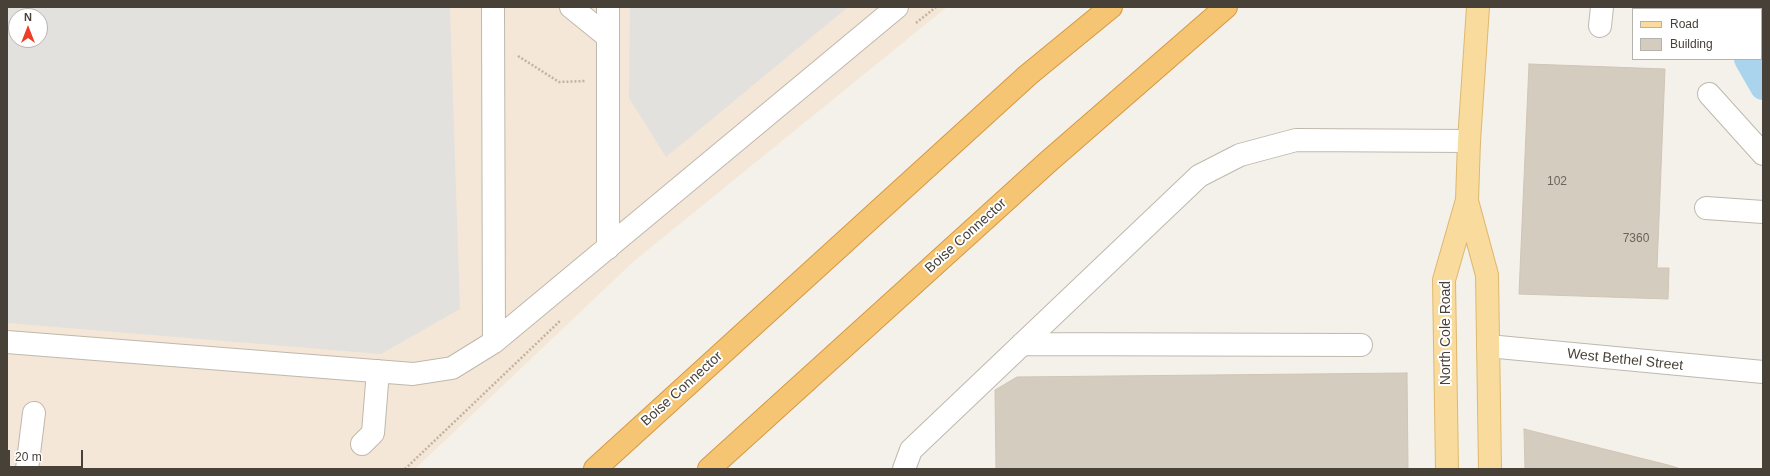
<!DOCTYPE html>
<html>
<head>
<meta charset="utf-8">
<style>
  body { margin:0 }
  #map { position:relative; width:1770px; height:476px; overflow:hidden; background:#f4f1ea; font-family:Helvetica,sans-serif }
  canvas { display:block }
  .frame { position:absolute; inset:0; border:8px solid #484138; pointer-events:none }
  .legend { position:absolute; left:1632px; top:8px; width:130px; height:52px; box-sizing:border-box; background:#fff; border:1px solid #b6b3af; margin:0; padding:5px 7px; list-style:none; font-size:12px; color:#484138 }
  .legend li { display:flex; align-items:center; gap:8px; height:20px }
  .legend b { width:20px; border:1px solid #b6b3af }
  .north { position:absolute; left:8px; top:8px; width:40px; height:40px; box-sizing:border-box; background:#fff; border:1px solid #b6b3af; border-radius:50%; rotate:0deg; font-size:11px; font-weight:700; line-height:16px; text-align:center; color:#484138 }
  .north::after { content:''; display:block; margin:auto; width:14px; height:18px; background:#ee3d27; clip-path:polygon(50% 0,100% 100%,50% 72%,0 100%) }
  .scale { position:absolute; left:8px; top:450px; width:75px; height:18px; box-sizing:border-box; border:2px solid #484138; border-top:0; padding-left:5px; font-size:12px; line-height:14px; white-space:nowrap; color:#484138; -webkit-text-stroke:3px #fff; paint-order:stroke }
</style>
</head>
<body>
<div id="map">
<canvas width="1770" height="476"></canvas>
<div class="frame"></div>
<ul class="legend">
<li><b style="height:5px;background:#f9db9e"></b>Road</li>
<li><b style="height:11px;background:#d5ccc0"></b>Building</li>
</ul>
<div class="north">N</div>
<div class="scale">20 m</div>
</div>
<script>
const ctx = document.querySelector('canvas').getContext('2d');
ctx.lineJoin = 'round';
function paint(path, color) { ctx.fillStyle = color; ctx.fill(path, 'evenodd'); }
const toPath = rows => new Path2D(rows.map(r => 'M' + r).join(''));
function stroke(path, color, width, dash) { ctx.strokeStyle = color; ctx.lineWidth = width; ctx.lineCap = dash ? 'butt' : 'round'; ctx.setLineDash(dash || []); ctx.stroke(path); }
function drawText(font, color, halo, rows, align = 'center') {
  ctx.font = font + ' Helvetica,sans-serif'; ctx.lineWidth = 4; ctx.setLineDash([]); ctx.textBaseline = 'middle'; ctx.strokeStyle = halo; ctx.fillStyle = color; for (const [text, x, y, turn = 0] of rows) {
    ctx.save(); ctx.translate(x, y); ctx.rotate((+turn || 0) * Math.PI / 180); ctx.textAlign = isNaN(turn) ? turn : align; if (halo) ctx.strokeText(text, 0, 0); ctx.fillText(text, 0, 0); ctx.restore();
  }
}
const commercial = toPath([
  [7,7,947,7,634,261,415,469,7,469],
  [16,16,40,16,40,40,16,40]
]);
const parking = toPath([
  [7,7,450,7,460,309,381,354,7,323],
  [16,16,40,16,40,40,16,40],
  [630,7,848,7,666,157,629,98]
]);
const canal = toPath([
  [1716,7,1717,9],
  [1747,59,1763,87]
]);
const building = toPath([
  [1529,64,1665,69,1657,268,1669,268,1668,299,1519,294,1529,64],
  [1407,373,1408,469,996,469,995,390,1017,377,1407,373],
  [1524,429,1668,465,1681,469,1525,469,1524,429]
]);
const path = toPath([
  [916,23,936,7],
  [518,56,559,82,585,81],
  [405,469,561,320]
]);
const minor = toPath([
  [493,7,494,342],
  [571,7,608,37],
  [608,7,608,248],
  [1600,26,1602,7],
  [1709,94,1763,154],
  [1706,208,1763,212],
  [7,342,413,374,452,368,494,342,897,7],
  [1022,344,1361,345],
  [1488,346,1763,372],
  [362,444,373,433,378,371],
  [27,469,34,413],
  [904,469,911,450,1199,176,1240,155,1296,140,1469,141]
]);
const major = toPath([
  [1467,201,1487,275,1490,469],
  [1447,469,1444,280,1467,200,1469,141,1478,7]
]);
const highway = toPath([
  [595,469,1028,75,1111,7],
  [709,469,1049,161,1226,7]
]);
const numberNames = [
  ["102",1557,182],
  ["7360",1636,239]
];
const streetNames = [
  ["Boise Connector",966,236,-42],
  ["North Cole Road",1446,333,-90],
  ["West Bethel Street",1625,360,6],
  ["Boise Connector",682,389,-42]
];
paint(commercial, '#f4e7d7');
paint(parking, '#e3e1de');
stroke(canal, '#aad4ed', 26);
paint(building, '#d5ccc0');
stroke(building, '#d0c4b3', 1);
stroke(minor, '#bfb8ad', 24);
stroke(major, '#deb86e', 24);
stroke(highway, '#d59943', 24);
stroke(path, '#c0b39f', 2.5, [2, 2]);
stroke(minor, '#fff', 22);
stroke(major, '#f9db9e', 22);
stroke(highway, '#f6c573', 22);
drawText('12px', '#6b645a', null, numberNames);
drawText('14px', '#484138', '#fff', streetNames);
</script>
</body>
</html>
